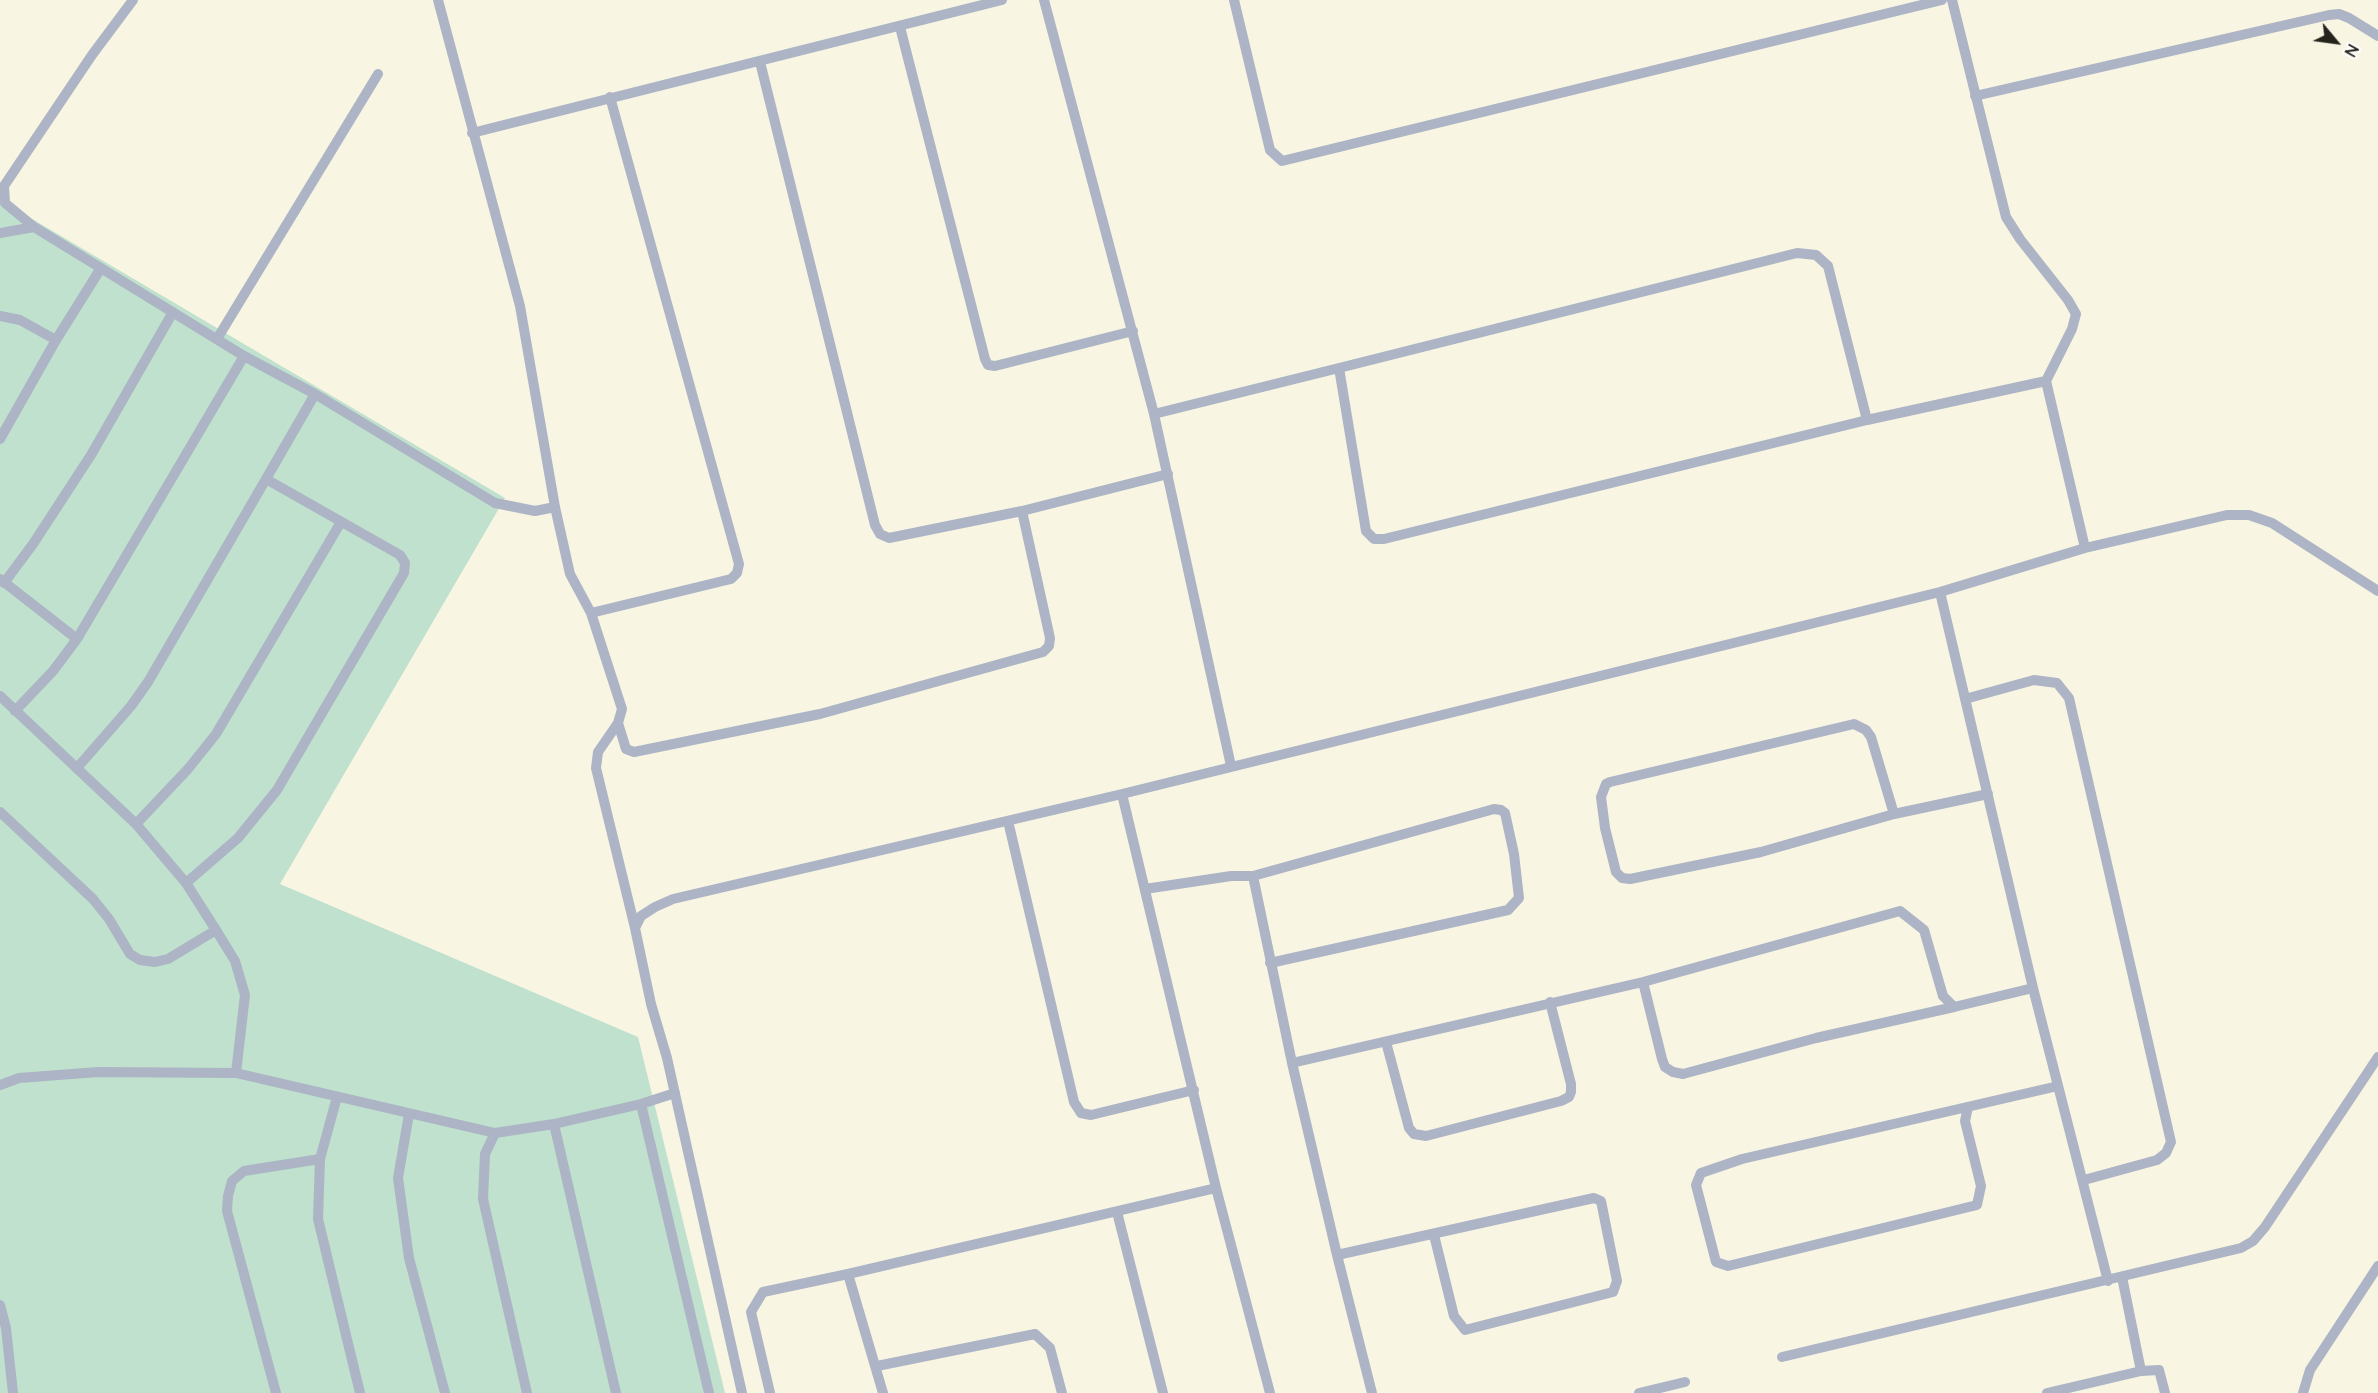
<!DOCTYPE html>
<html>
<head>
<meta charset="utf-8">
<style>
  body { margin:0 }
  #map { position:relative; width:2378px; height:1393px; overflow:hidden; background:#f9f5e3; font-family:Quicksand,sans-serif }
  canvas { display:block }
  .north { position:absolute; left:2306px; top:12px; width:60px; height:60px; -webkit-text-stroke:4px #fff; paint-order:stroke; rotate:119deg; font-size:16px; font-weight:700; line-height:24px; text-align:center; color:#24231c }
  .north::after { content:''; display:block; margin:auto; width:21px; height:27px; background:#24231c; clip-path:polygon(50% 0,100% 100%,50% 72%,0 100%) }
</style>
</head>
<body>
<div id="map">
<canvas width="2378" height="1393"></canvas>
<div class="north">N</div>
</div>
<script>
const ctx = document.querySelector('canvas').getContext('2d');
ctx.lineJoin = 'round';
function paint(path, color) { ctx.fillStyle = color; ctx.fill(path, 'evenodd'); }
const toPath = rows => new Path2D(rows.map(r => 'M' + r).join(''));
function stroke(path, color, width, dash) { ctx.strokeStyle = color; ctx.lineWidth = width; ctx.lineCap = dash ? 'butt' : 'round'; ctx.setLineDash(dash || []); ctx.stroke(path); }
const green = toPath([
  [0,200,505,498,280,884,638,1037,725,1393,0,1393]
]);
const street = toPath([
  [133,0,92,55,4,186,5,203,34,227,244,356,315,394,495,503,535,511,555,507],
  [438,0,520,306,555,507,570,574,591,613,731,579,737,573,739,564,610,97],
  [1044,0,1154,414,1231,766],
  [1234,0,1270,150,1282,161,1942,0],
  [1952,0,2006,217,2020,239,2068,300,2076,314,2072,329,2046,381],
  [900,27,985,359,988,365,995,366,1133,331],
  [760,62,875,525,880,534,889,538,1022,511,1168,474],
  [1975,96,2329,15,2339,14,2349,18,2378,36],
  [472,133,1002,0],
  [0,233,34,227],
  [0,316,20,320,56,340],
  [217,339,378,74],
  [1339,368,1797,253,1816,255,1828,266,1867,420],
  [1154,414,1339,368,1366,531,1374,539,1384,539,1867,420,2046,381,2085,548],
  [0,439,56,340,101,268],
  [0,579,77,639],
  [4,583,33,544,91,455,173,312],
  [1940,592,2033,988,2108,1281],
  [591,613,622,709,618,723,598,752,596,768,635,928],
  [0,696,136,824,186,883,216,930,235,961,245,995,236,1073],
  [1965,699,2034,680,2057,683,2069,698,2171,1142,2166,1153,2157,1160,2084,1180],
  [15,711,53,671,77,639,244,356],
  [618,723,626,749,634,752,820,714,1043,652,1049,646,1050,638,1022,511],
  [77,768,131,706,148,682,266,479],
  [1122,794,1216,1188,1270,1393],
  [0,812,93,899,109,919,130,954,140,960,155,962,168,959,216,930],
  [1894,814,1871,737,1866,730,1854,724,1610,782,1606,784,1601,797,1605,828,1616,872,1622,878,1630,879,1761,852,1894,814,1988,794],
  [1008,821,1074,1102,1081,1113,1091,1115,1194,1090],
  [136,824,188,769,216,734,341,522],
  [1253,876,1494,809,1501,810,1505,813,1514,854,1519,898,1508,910,1270,963],
  [186,883,238,838,277,790,404,573,405,563,400,555,266,479,315,394],
  [1145,889,1231,876,1253,876,1292,1063,1337,1255,1372,1393],
  [1643,982,1662,1059,1665,1067,1673,1072,1683,1074,1816,1038,1954,1007],
  [1386,1042,1409,1128,1414,1134,1426,1136,1561,1101,1569,1097,1571,1092,1571,1084,1550,1002],
  [1292,1063,1643,982,1900,911,1924,930,1943,996,1954,1007,2033,988],
  [0,1085,19,1078,98,1072,236,1073,495,1133,554,1124,641,1104,675,1093],
  [337,1097,320,1159,318,1219,360,1393],
  [641,1104,709,1393],
  [1968,1107,1965,1121,1981,1186,1977,1205,1728,1266,1716,1262,1696,1185,1701,1173,1742,1159,2058,1086],
  [409,1114,398,1178,409,1258,445,1393],
  [554,1124,616,1393],
  [495,1133,485,1154,483,1199,527,1393],
  [1117,1212,1163,1393],
  [1337,1255,1594,1198,1601,1201,1617,1281,1613,1292,1465,1330,1454,1316,1434,1235],
  [848,1274,883,1393],
  [2122,1277,2141,1371],
  [0,1305,6,1328,13,1393],
  [1782,1357,2241,1248,2253,1241,2265,1227,2378,1057],
  [877,1366,1035,1334,1050,1348,1062,1393],
  [276,1393,227,1211,228,1196,232,1181,244,1171,320,1159],
  [742,1393,667,1058,651,1004,635,928,641,916,655,907,673,899,1122,794,1940,592,2085,548,2227,515,2249,515,2272,523,2378,591],
  [770,1393,751,1312,763,1292,848,1274,1216,1188],
  [1639,1393,1685,1382],
  [2047,1393,2141,1371,2159,1370,2165,1393],
  [2303,1393,2310,1370,2378,1266]
]);
paint(green, '#bfe1cd');
stroke(street, '#acb4c5', 10);
</script>
</body>
</html>
